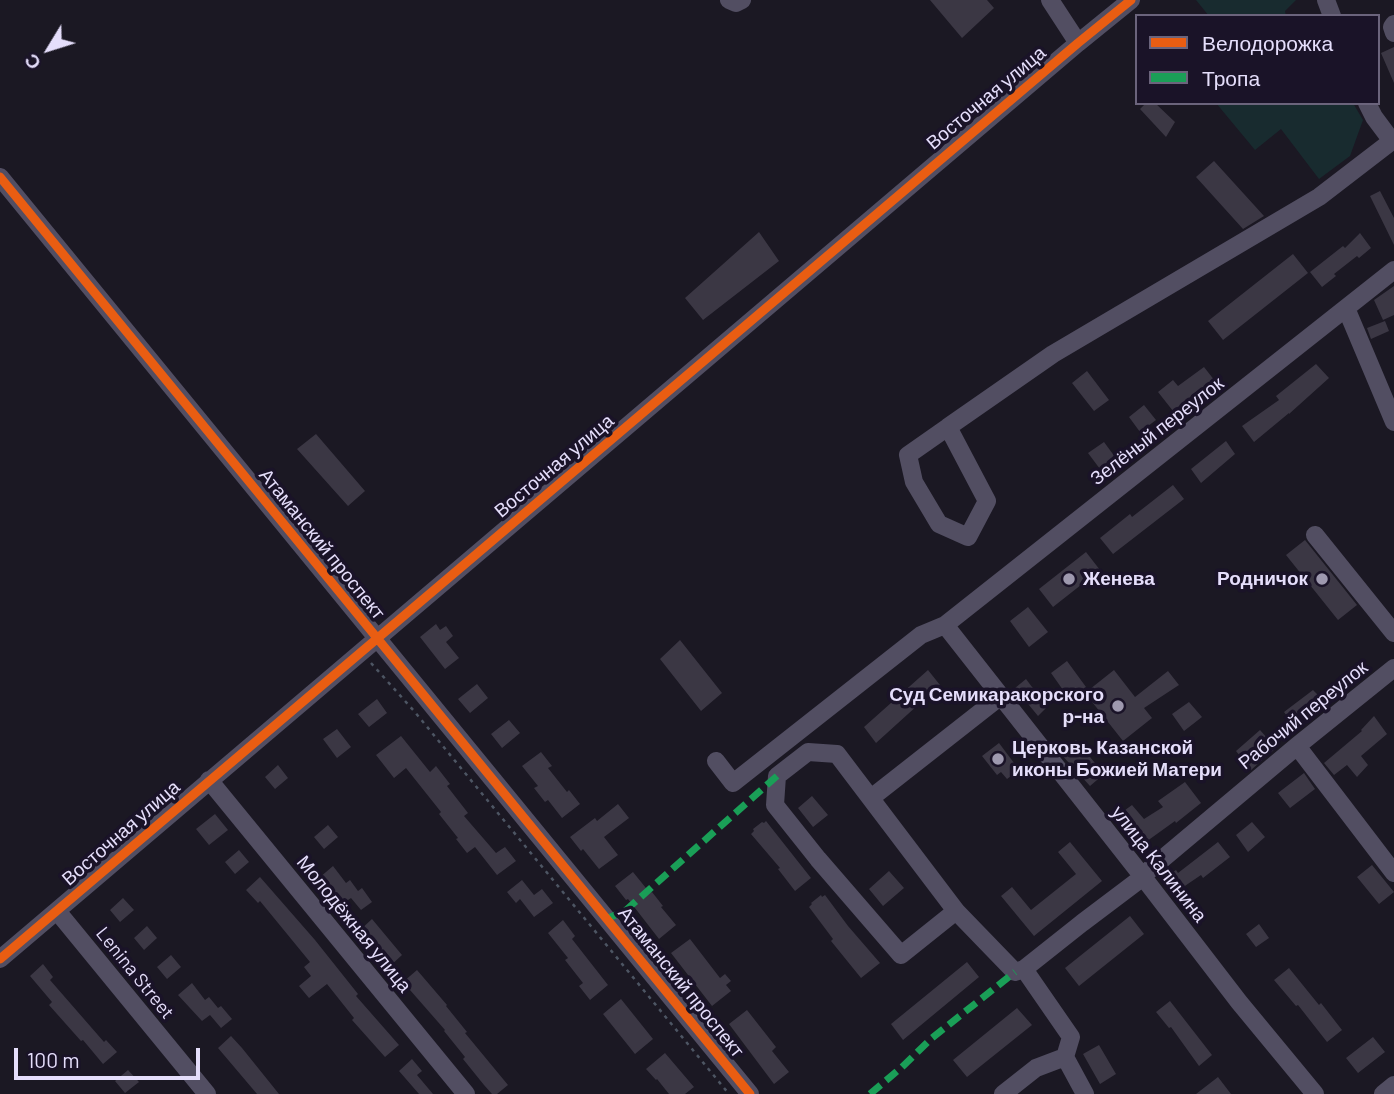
<!DOCTYPE html>
<html>
<head>
<meta charset="utf-8">
<style>
  body { margin:0 }
  #map { position:relative; width:1394px; height:1094px; overflow:hidden; background:#1b1823; font-family:Barlow,sans-serif }
  canvas { display:block }
  .legend { position:absolute; left:1135px; top:14px; width:245px; height:91px; box-sizing:border-box; background:#1a1328; border:2px solid #6b647c; margin:0; padding:9px 12px; list-style:none; font-size:21px; color:#e5defb }
  .legend li { display:flex; align-items:center; gap:14px; height:35px }
  .legend b { width:35px; border:2px solid #6b647c }
  .north { position:absolute; left:14px; top:14px; width:70px; height:70px; -webkit-text-stroke:5px #1a1328; paint-order:stroke; rotate:232deg; font-size:19px; font-weight:700; line-height:28px; text-align:center; color:#e5defb }
  .north::after { content:''; display:block; margin:auto; width:24px; height:32px; background:#e5defb; clip-path:polygon(50% 0,100% 100%,50% 72%,0 100%) }
  .scale { position:absolute; left:14px; top:1048px; width:186px; height:32px; box-sizing:border-box; border:4px solid #e5defb; border-top:0; padding-left:9px; font-size:21px; line-height:24px; white-space:nowrap; color:#e5defb; -webkit-text-stroke:5px #1a1328; paint-order:stroke }
</style>
</head>
<body>
<div id="map">
<canvas width="1394" height="1094"></canvas>
<ul class="legend">
<li><b style="height:9px;background:#e95d12"></b>Велодорожка</li>
<li><b style="height:9px;background:#1a9f57"></b>Тропа</li>
</ul>
<div class="north">С</div>
<div class="scale">100 m</div>
</div>
<script>
const ctx = document.querySelector('canvas').getContext('2d');
ctx.lineJoin = 'round';
function paint(path, color) { ctx.fillStyle = color; ctx.fill(path, 'evenodd'); }
const toPath = rows => new Path2D(rows.map(r => 'M' + r).join(''));
function stroke(path, color, width, dash) { ctx.strokeStyle = color; ctx.lineWidth = width; ctx.lineCap = dash ? 'butt' : 'round'; ctx.setLineDash(dash || []); ctx.stroke(path); }
function drawText(font, color, halo, rows, align = 'center') {
  ctx.font = font + ' Barlow,sans-serif'; ctx.lineWidth = 7; ctx.setLineDash([]); ctx.textBaseline = 'middle'; ctx.strokeStyle = halo; ctx.fillStyle = color; for (const [text, x, y, turn = 0] of rows) {
    ctx.save(); ctx.translate(x, y); ctx.rotate((+turn || 0) * Math.PI / 180); ctx.textAlign = isNaN(turn) ? turn : align; if (halo) ctx.strokeText(text, 0, 0); ctx.fillText(text, 0, 0); ctx.restore();
  }
}
const green = toPath([
  [1196,0,1296,0,1285,11,1286,16,1209,16],
  [1216,103,1353,103,1363,120,1350,156,1319,179,1281,129,1255,150]
]);
const building = toPath([
  [930,0,987,0,994,8,962,38],
  [1394,47,1394,83,1381,53],
  [1146,103,1155,103,1175,122,1166,137,1140,109],
  [1214,161,1264,216,1243,229,1196,177],
  [1380,191,1394,218,1394,245,1370,196],
  [759,232,779,261,703,320,685,298],
  [1360,233,1371,248,1359,258,1357,256,1334,274,1336,276,1322,287,1310,272,1343,246,1345,248],
  [1293,254,1308,273,1223,340,1208,321],
  [1394,286,1394,315,1383,320,1374,300],
  [1385,321,1389,331,1371,339,1367,328],
  [1316,364,1329,378,1289,414,1289,413,1254,442,1242,426,1279,400,1276,396],
  [1204,367,1215,381,1200,393,1198,391,1173,411,1158,392,1173,380,1178,386],
  [1087,371,1109,400,1094,411,1072,383],
  [1144,405,1156,420,1140,432,1129,417],
  [316,434,365,491,348,506,297,449],
  [1226,441,1235,454,1201,483,1191,469],
  [1104,442,1118,461,1103,473,1088,453],
  [1173,485,1184,499,1113,554,1100,538,1130,514,1132,517],
  [1305,540,1357,605,1338,620,1286,555],
  [1086,552,1100,570,1053,607,1039,589],
  [1028,607,1048,632,1029,647,1010,621],
  [436,624,440,630,446,626,453,636,446,642,459,658,445,669,420,637],
  [680,640,722,693,701,711,660,659],
  [1067,661,1086,687,1070,700,1051,673],
  [928,670,940,685,876,743,864,727],
  [1114,670,1135,697,1168,671,1179,685,1144,708,1152,718,1123,741,1085,693],
  [1026,679,1047,707,1038,716,1015,688],
  [477,684,488,698,470,713,458,699],
  [1313,690,1326,703,1295,727,1284,712],
  [377,699,387,713,369,727,358,714],
  [1189,702,1202,717,1184,731,1172,714],
  [1374,716,1387,734,1361,756,1368,765,1357,777,1347,765,1334,775,1324,763,1362,731,1361,730],
  [509,720,520,733,502,748,491,734],
  [337,729,351,747,337,758,323,739],
  [1260,730,1276,748,1251,770,1236,751],
  [401,736,430,772,436,766,450,784,447,786,468,813,464,816,496,853,505,847,516,861,497,875,475,847,467,853,456,839,458,838,439,814,441,812,406,768,394,778,376,755],
  [1076,740,1104,774,1090,786,1059,752],
  [999,743,1014,763,1010,766,1015,773,1007,779,1001,772,997,775,982,756],
  [541,752,552,766,548,768,567,792,569,790,580,804,562,818,548,800,545,802,534,788,538,786,522,766],
  [278,765,288,778,275,789,265,777],
  [1304,773,1315,789,1290,808,1278,793],
  [1185,782,1201,803,1176,823,1175,821,1143,844,1130,839,1114,818,1132,805,1144,819,1163,807,1158,801],
  [812,796,828,815,813,827,798,808],
  [618,804,629,818,604,837,618,855,599,869,583,849,581,851,570,837,595,818,597,821],
  [215,814,228,830,209,845,196,829],
  [766,821,811,878,795,891,778,869,780,868,751,834,754,831,753,829,762,822,764,823],
  [1252,822,1265,837,1248,852,1236,835],
  [328,825,338,837,324,849,314,837],
  [1070,842,1102,881,1034,936,1001,896,1012,887,1031,910,1076,874,1058,852],
  [1218,842,1230,857,1203,878,1201,875,1173,894,1162,879,1176,870,1178,873],
  [239,850,249,862,235,874,225,862],
  [1372,865,1394,892,1379,904,1357,877],
  [333,866,346,883,350,880,358,891,362,888,372,902,361,910,351,898,342,904,319,878],
  [889,871,904,888,883,906,869,889],
  [633,872,650,893,652,892,663,906,661,907,676,925,659,939,628,899,626,900,615,886],
  [260,877,315,940,358,994,356,996,399,1045,385,1057,352,1020,354,1018,327,984,309,998,299,986,311,976,304,967,310,962,260,901,258,903,246,890],
  [522,880,534,895,542,889,553,903,534,917,520,899,516,903,507,892],
  [821,895,822,897,825,895,848,926,880,963,861,978,831,941,833,939,809,907,812,904,811,903],
  [123,898,134,910,120,922,110,910],
  [1130,916,1144,934,1079,986,1065,968],
  [372,919,402,955,389,967,359,931],
  [563,920,575,936,572,939,608,985,590,1000,579,986,583,983,565,960,568,958,548,933],
  [1259,924,1269,938,1256,947,1246,934],
  [147,926,157,938,144,950,134,938],
  [690,939,720,978,725,974,731,981,726,985,731,991,712,1006,671,953],
  [171,955,181,967,167,979,157,967],
  [967,962,979,977,903,1040,891,1024],
  [43,964,53,977,50,980,104,1042,106,1040,117,1052,103,1064,83,1040,81,1041,49,1005,52,1002,30,976],
  [1289,968,1319,1005,1321,1003,1342,1030,1327,1042,1298,1005,1296,1006,1274,980],
  [417,970,447,1005,446,1006,467,1032,465,1033,508,1085,497,1094,492,1094,484,1085,463,1059,465,1057,444,1031,445,1030,403,982],
  [192,983,205,1000,209,997,218,1008,221,1006,232,1019,221,1028,210,1015,202,1021,178,995],
  [621,999,653,1039,635,1054,603,1014],
  [1170,1001,1212,1055,1199,1066,1171,1027,1169,1028,1156,1012],
  [1017,1008,1032,1025,967,1077,953,1060],
  [747,1010,776,1047,772,1051,789,1072,774,1084,729,1024],
  [231,1036,242,1048,279,1094,257,1094,218,1048],
  [1373,1037,1385,1052,1358,1073,1346,1058],
  [1099,1045,1116,1074,1100,1084,1083,1054],
  [665,1053,694,1087,685,1094,669,1094,657,1079,656,1080,646,1069],
  [412,1059,422,1071,417,1075,433,1094,419,1094,399,1071],
  [128,1070,139,1082,125,1093,115,1081],
  [1218,1077,1231,1094,1196,1094]
]);
const path = toPath([
  [371,663,414,711,729,1094]
]);
const minor = toPath([
  [729,0,736,3,742,0],
  [1050,0,1078,43],
  [1326,0,1332,16],
  [1394,24,1392,27,1394,33],
  [1367,103,1374,117,1392,141,1394,141],
  [0,177,750,1094],
  [1346,308,1394,422],
  [948,427,908,455,914,482,939,524,968,537,987,501,948,427,1053,354,1319,197,1392,141],
  [1315,535,1394,633],
  [945,625,1143,877,1239,1002,1315,1094],
  [1297,746,1394,873],
  [716,761,733,783,921,635,945,625,1394,270],
  [209,780,466,1094],
  [871,798,1001,696],
  [57,911,207,1094],
  [956,911,901,955,818,859,775,805,777,776,808,752,837,754,956,911,1015,972,1024,969,1082,923,1143,877,1148,871,1297,746,1394,668],
  [0,959,1078,43,1131,0],
  [1024,969,1071,1037,1065,1057,1085,1094],
  [1003,1094,1036,1068,1065,1057],
  [1383,1094,1394,1085]
]);
const quiet = toPath([
  [606,919,625,911,777,776],
  [870,1094,902,1067,932,1038,1015,972]
]);
const cycleway = toPath([
  [0,177,750,1094],
  [0,959,1078,43,1131,0]
]);
const markers = [
  [1069,579,7,"#9e99af"],
  [1322,579,7,"#9e99af"],
  [1118,706,7,"#9e99af"],
  [998,759,7,"#9e99af"]
];
const streetNames = [
  ["Восточная улица",986,98,-40],
  ["Зелёный переулок",1157,431,-38],
  ["Восточная улица",554,466,-40],
  ["Атаманский проспект",322,544,51],
  ["Рабочий переулок",1303,715,-39],
  ["Восточная улица",121,833,-41],
  ["улица Калинина",1159,864,52],
  ["Молодёжная улица",354,924,51],
  ["Lenina Street",135,973,51],
  ["Атаманский проспект",681,982,51]
];
const poiNames = [
  ["Женева",1083,579],
  ["Родничок",1308,579,"right"],
  ["Суд Семикаракорского",1104,695,"right"],
  ["р-на",1104,717,"right"],
  ["Церковь Казанской",1012,748],
  ["иконы Божией Матери",1012,770]
];
paint(green, '#182b2f');
paint(building, '#3b3744');
stroke(path, '#4d5563', 2.5, [3.5, 5]);
stroke(minor, '#524e62', 18);
stroke(quiet, '#1a9f57', 7, [14, 7]);
stroke(cycleway, '#e95d12', 9);
for (const [x, y, r, color] of markers) { const dot = new Path2D(); dot.arc(x, y, r, 0, 2 * Math.PI); ctx.fillStyle = color; ctx.fill(dot); stroke(dot, '#1a1328', 2.5); }
drawText('19px', '#e5defb', '#1a1328', streetNames);
drawText('bold 19px', '#e5defb', '#1a1328', poiNames, 'left');
</script>
</body>
</html>
